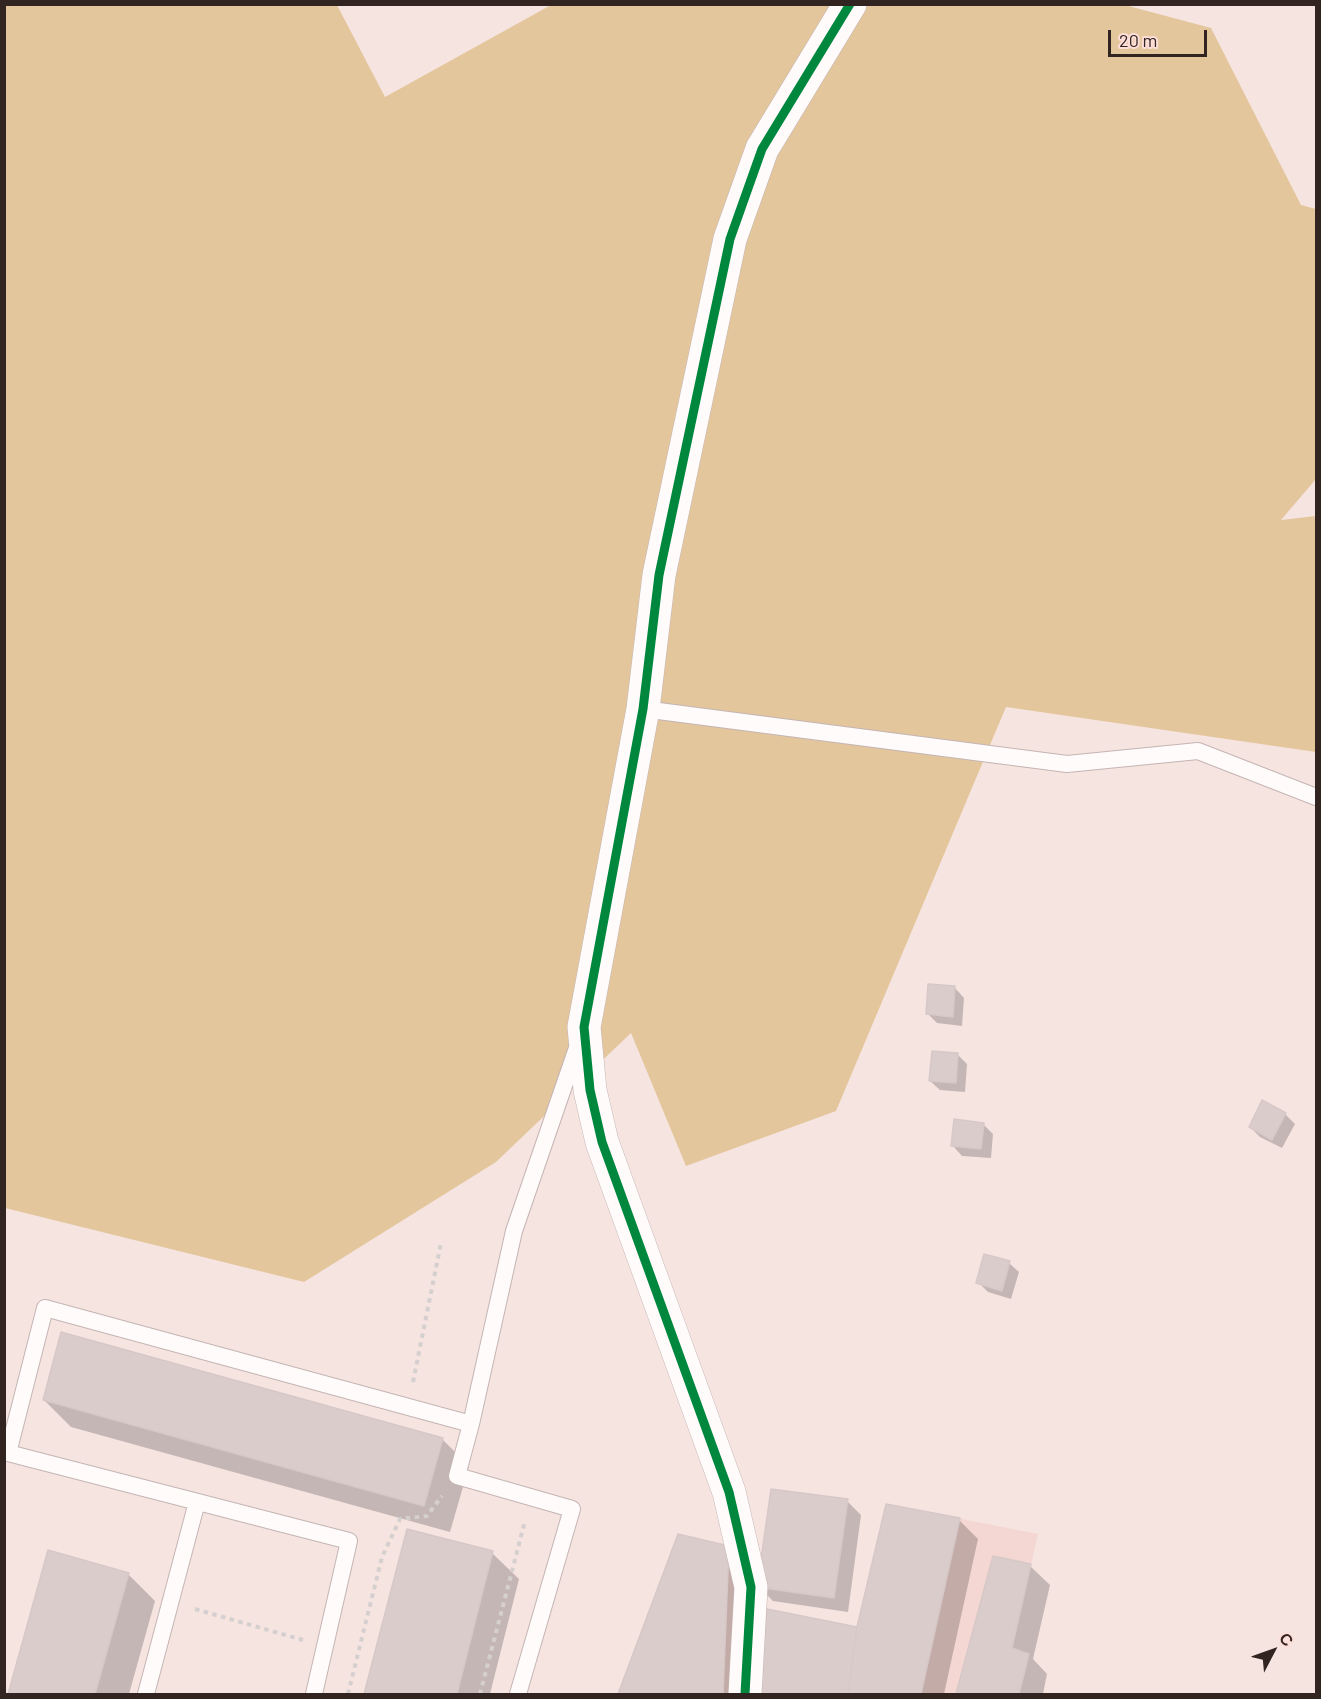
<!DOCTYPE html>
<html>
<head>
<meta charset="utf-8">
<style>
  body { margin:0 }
  #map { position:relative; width:1321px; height:1699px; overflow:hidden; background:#f6e4e1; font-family:Barlow,sans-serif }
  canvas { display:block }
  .frame { position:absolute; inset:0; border:6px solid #322421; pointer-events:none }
  .north { position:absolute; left:1243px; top:1621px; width:60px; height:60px; -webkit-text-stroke:4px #feded9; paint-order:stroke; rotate:49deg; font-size:16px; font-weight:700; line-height:24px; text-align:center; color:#322421 }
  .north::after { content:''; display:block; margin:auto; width:21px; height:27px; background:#322421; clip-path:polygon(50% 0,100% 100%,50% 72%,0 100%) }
  .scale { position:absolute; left:1108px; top:30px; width:99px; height:27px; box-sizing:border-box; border:3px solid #322421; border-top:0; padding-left:8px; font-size:18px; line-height:21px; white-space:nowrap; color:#322421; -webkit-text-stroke:4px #feded9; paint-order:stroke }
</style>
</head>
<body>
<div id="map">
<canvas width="1321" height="1699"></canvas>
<div class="frame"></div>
<div class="north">С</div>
<div class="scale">20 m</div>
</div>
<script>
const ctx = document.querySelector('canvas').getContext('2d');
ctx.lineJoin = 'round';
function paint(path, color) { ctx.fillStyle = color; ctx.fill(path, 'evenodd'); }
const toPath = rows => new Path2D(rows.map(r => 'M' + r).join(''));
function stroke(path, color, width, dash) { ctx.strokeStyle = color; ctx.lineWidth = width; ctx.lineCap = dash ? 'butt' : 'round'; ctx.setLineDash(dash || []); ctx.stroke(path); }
const built = toPath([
  [886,1504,1038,1534,1012,1648,1029,1654,1019,1694,619,1694,678,1534,769,1556,767,1609,857,1627]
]);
const forest = toPath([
  [1121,4,1211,28,1301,205,1316,209,1316,479,1281,520,1316,516,1316,752,1006,707,836,1111,686,1166,631,1033,496,1162,304,1282,5,1208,5,5,337,5,385,97,551,5]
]);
const shadow = toPath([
  [955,988,964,998,962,1026,937,1023,928,1014],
  [958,1055,967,1064,965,1092,940,1090,930,1081],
  [1285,1114,1295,1124,1282,1148,1260,1137,1250,1127],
  [983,1124,993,1134,991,1158,962,1156,953,1146],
  [1009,1263,1019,1272,1011,1299,988,1292,978,1282],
  [44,1400,442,1439,469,1466,450,1532,71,1427],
  [847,1501,861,1515,848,1612,773,1601,759,1587],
  [959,1520,978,1539,944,1694,758,1694,856,1628],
  [408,1531,492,1553,519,1579,490,1694,366,1694],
  [679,1536,747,1567,743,1694,620,1694],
  [49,1552,128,1574,155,1601,129,1694,10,1694],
  [994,1558,1030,1566,1050,1585,1033,1659,1047,1674,1043,1694,957,1694]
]);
const building = toPath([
  [928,984,955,986,953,1017,926,1014,928,984],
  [932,1051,958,1053,956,1083,929,1081,932,1051],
  [1262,1100,1286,1113,1272,1140,1249,1127,1262,1100],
  [954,1119,984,1123,981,1149,951,1146,954,1119],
  [984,1254,1010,1261,1002,1291,976,1283,984,1254],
  [61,1332,443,1438,424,1506,43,1400,61,1332],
  [771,1489,848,1499,834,1598,757,1587,771,1489],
  [886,1504,960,1518,921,1694,848,1694,857,1627,886,1504],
  [407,1529,493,1551,457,1694,364,1694,407,1529],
  [678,1534,729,1546,723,1694,618,1694,678,1534],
  [48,1550,129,1573,95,1694,8,1694,48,1550],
  [993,1556,1031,1564,1012,1648,1029,1654,1019,1694,956,1694,993,1556],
  [767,1609,857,1627,848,1694,758,1694,767,1609]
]);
const path = toPath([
  [413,1382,441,1243],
  [195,1609,303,1640],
  [348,1694,382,1557,400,1519,427,1516,442,1496],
  [480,1694,525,1521]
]);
const service = toPath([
  [643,709,1067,764,1198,751,1316,797],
  [471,1424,457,1476,572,1509,518,1694],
  [146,1694,197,1502],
  [314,1694,349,1541,8,1453,45,1308,471,1424,514,1231,578,1045]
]);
const minor = toPath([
  [745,1694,751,1587,729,1492,602,1142,590,1090,584,1027,643,709,659,575,730,239,762,149,850,4]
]);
const cycleway = toPath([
  [745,1694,751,1587,729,1492,602,1142,590,1090,584,1027,643,709,659,575,730,239,762,149,850,4]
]);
paint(built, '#f4d7d2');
paint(forest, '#e4c69d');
paint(shadow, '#0003');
paint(building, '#dbcccc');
stroke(building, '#d7c8c8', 1.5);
stroke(service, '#c4b5b3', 18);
stroke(minor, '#c4b5b3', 34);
stroke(path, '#d5d0cf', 4, [4.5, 4.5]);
stroke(service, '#fefbfa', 16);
stroke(minor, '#fefbfa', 33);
stroke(cycleway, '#00873e', 9);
</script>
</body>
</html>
